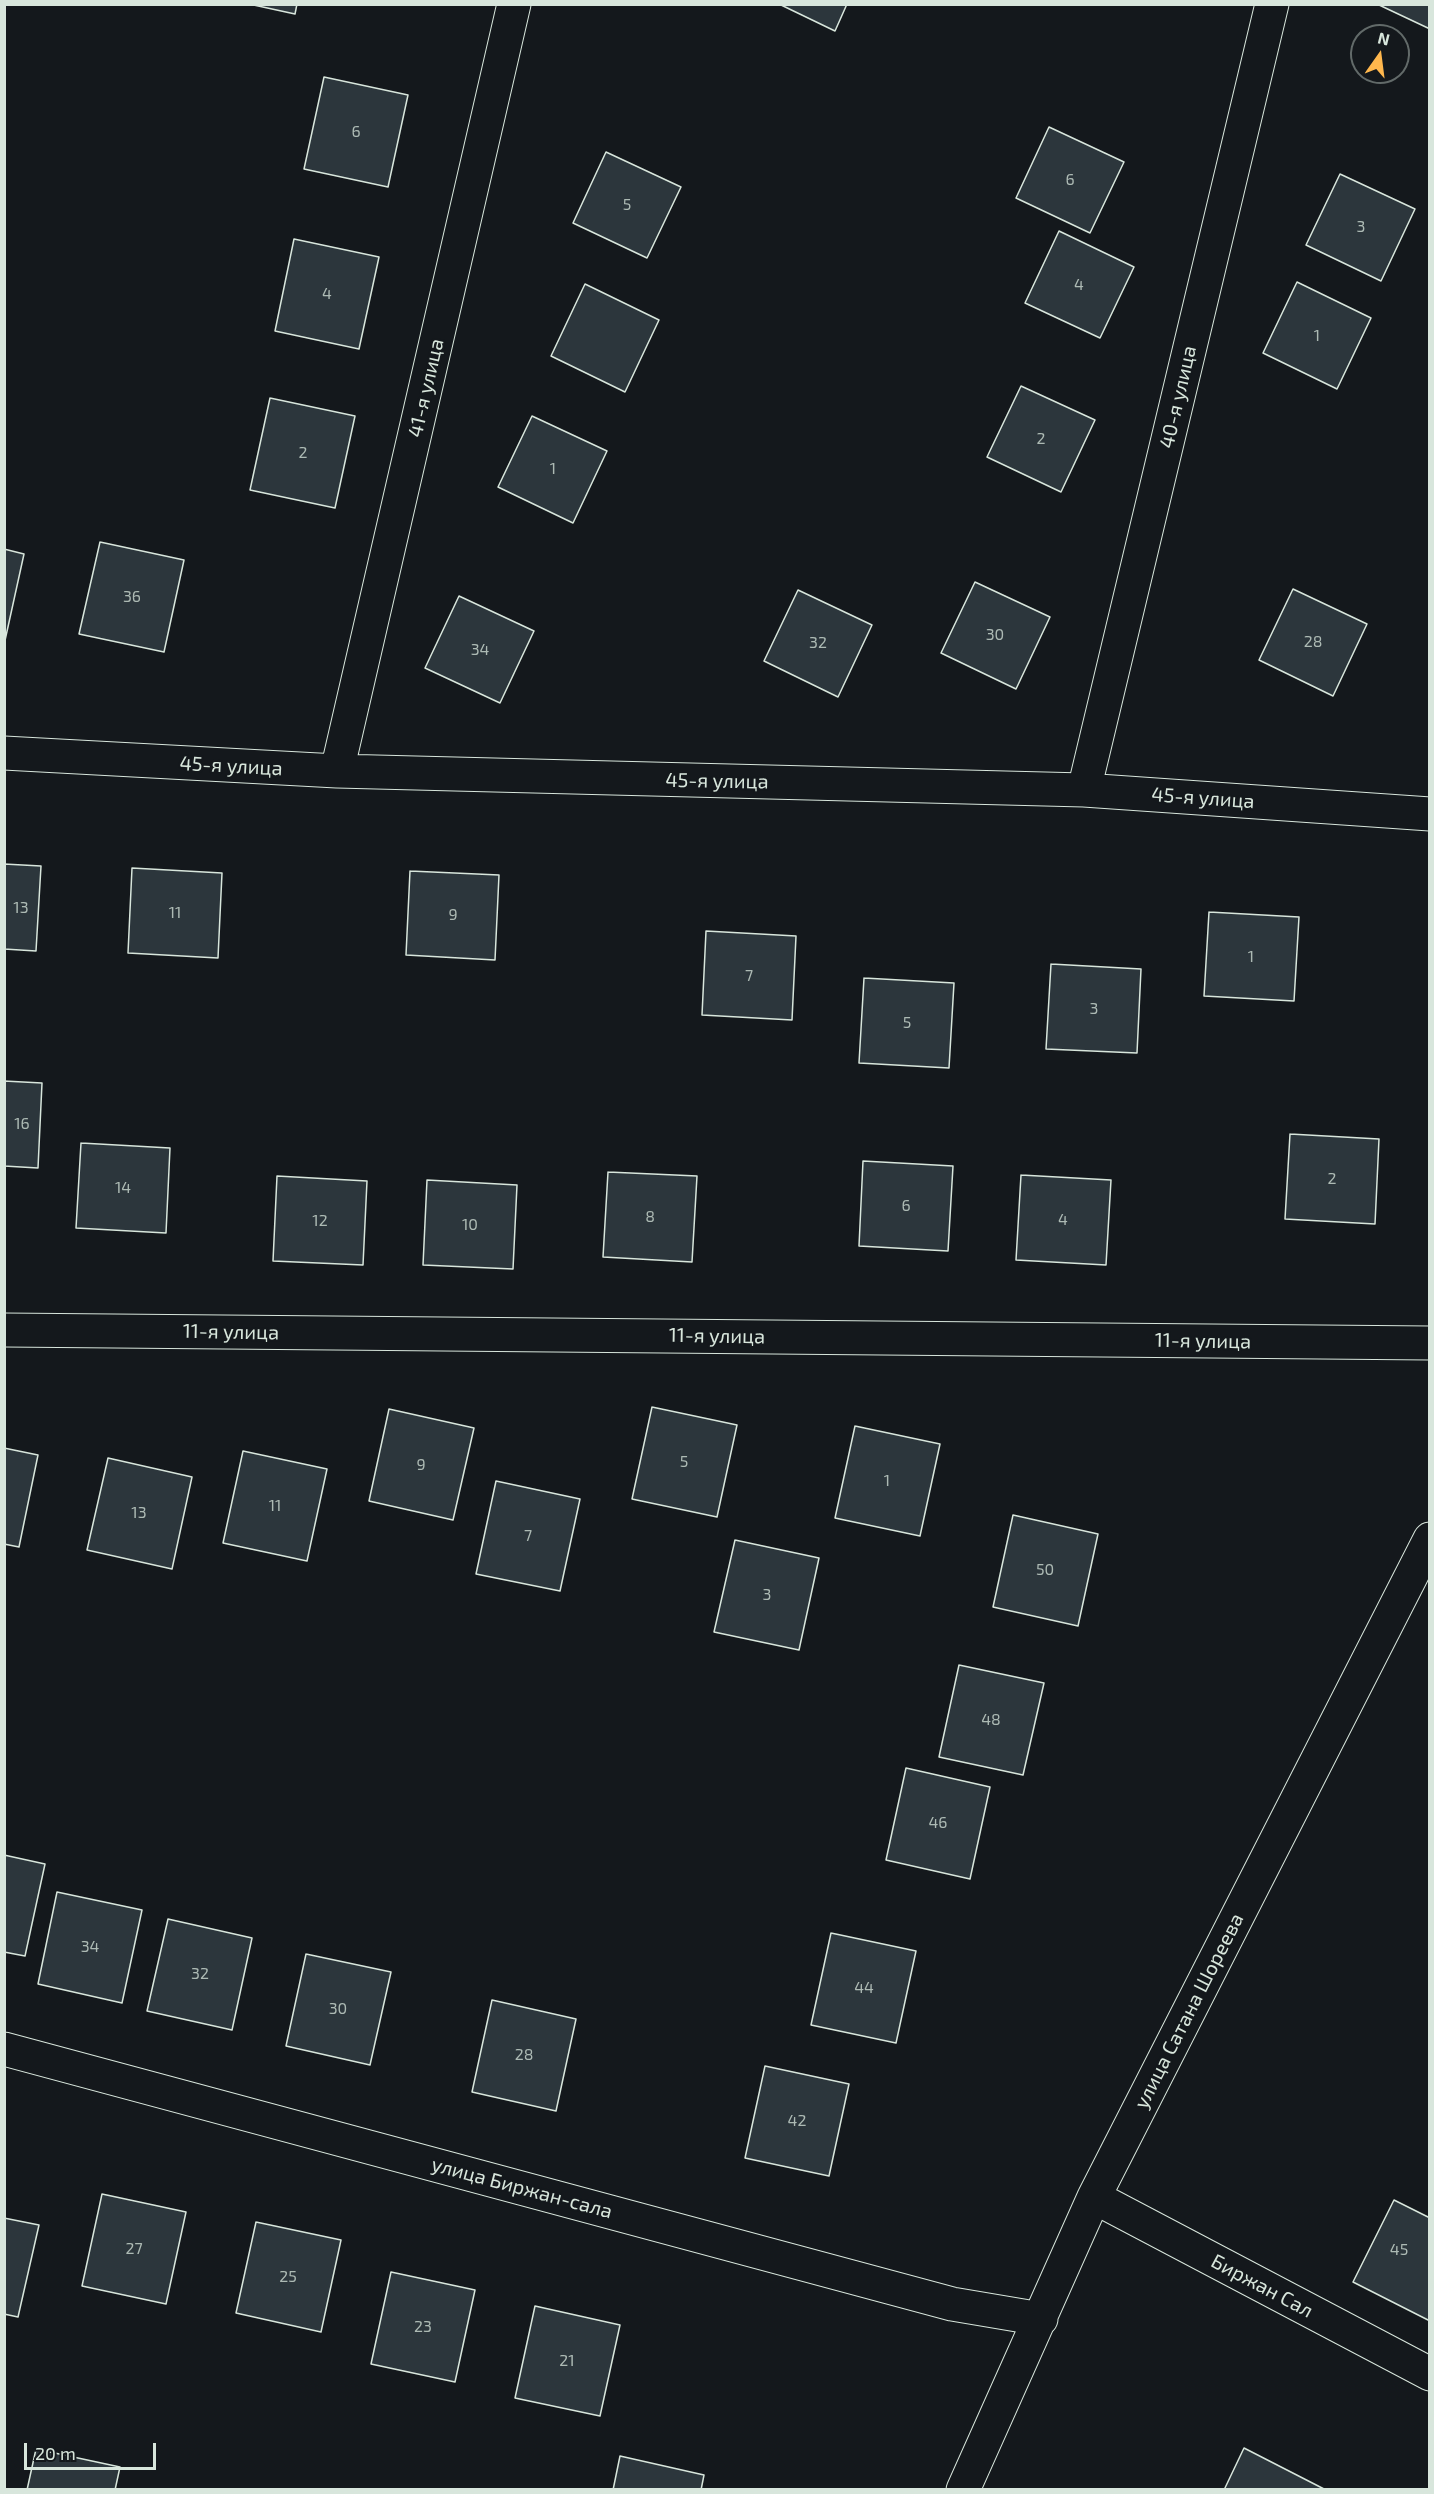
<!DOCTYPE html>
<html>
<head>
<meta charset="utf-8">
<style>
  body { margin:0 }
  #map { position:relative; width:1434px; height:2494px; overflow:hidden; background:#14181c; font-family:"Exo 2",sans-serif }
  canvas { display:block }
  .frame { position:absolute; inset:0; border:6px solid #d8e6dc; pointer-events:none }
  .north { position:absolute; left:1350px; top:24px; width:60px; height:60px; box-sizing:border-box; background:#14181c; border:2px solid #626a69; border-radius:50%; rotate:14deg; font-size:16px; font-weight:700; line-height:24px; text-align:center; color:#d8e6dc }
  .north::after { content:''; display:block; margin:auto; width:21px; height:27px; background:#ffb74d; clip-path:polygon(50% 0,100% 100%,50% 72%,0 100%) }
  .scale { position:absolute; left:24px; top:2443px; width:132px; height:27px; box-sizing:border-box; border:3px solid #d8e6dc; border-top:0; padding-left:8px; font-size:18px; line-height:21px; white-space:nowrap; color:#d8e6dc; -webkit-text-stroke:4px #14181c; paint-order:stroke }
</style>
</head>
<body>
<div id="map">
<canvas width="1434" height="2494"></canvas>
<div class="frame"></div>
<div class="north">N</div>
<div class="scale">20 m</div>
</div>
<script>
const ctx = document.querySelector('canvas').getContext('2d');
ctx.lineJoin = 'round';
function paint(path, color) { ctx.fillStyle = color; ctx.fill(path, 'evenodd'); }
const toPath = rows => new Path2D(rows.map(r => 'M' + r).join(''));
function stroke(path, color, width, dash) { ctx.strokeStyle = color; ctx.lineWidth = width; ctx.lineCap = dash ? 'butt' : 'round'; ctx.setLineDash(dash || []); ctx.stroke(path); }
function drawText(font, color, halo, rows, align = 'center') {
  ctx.font = font + ' "Exo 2",sans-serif'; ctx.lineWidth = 4.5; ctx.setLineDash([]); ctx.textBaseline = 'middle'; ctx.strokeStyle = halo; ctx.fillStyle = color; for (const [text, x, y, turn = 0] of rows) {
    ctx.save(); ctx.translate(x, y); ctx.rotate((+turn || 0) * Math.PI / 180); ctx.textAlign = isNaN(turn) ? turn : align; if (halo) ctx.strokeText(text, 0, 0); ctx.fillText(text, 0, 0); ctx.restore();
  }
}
const building = toPath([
  [249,4,297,4,295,14,249,4],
  [779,4,847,4,835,31,779,4],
  [1377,4,1430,4,1430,29,1377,4],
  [324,77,408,95,388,187,304,169,324,77],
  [1049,127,1124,162,1090,233,1016,198,1049,127],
  [606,152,681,187,647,258,573,223,606,152],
  [1340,174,1415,209,1381,281,1306,245,1340,174],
  [1059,231,1134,267,1100,338,1025,303,1059,231],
  [294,239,379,257,359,349,275,331,294,239],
  [1297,282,1371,318,1337,389,1263,353,1297,282],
  [585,284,659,320,625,392,551,356,585,284],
  [1021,386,1095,420,1061,492,987,457,1021,386],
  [270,398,355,416,335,508,250,490,270,398],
  [532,416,607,451,573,523,498,487,532,416],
  [100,542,184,560,164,652,79,634,100,542],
  [4,549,24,554,4,645,4,549],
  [975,582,1050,617,1016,689,941,653,975,582],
  [1293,589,1367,624,1333,696,1259,660,1293,589],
  [798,590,872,625,838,697,764,661,798,590],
  [459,596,534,631,500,703,425,668,459,596],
  [4,864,41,866,36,951,4,949,4,864],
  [132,868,222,873,218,958,128,953,132,868],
  [410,871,499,875,495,960,406,955,410,871],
  [1209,912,1299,917,1294,1001,1204,996,1209,912],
  [706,931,796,936,792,1020,702,1015,706,931],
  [1051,964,1141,969,1137,1053,1046,1049,1051,964],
  [864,978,954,983,949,1068,859,1063,864,978],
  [4,1081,42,1083,38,1168,4,1166,4,1081],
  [1290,1134,1379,1139,1375,1224,1285,1219,1290,1134],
  [81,1143,170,1148,166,1233,76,1228,81,1143],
  [863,1161,953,1166,948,1251,859,1246,863,1161],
  [608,1172,697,1176,692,1262,603,1257,608,1172],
  [1021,1175,1111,1180,1106,1265,1016,1260,1021,1175],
  [277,1176,367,1181,363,1265,273,1261,277,1176],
  [427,1180,517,1185,513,1269,423,1265,427,1180],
  [652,1407,737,1425,717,1517,632,1499,652,1407],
  [389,1409,474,1428,453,1520,369,1501,389,1409],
  [855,1426,940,1444,920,1536,835,1518,855,1426],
  [4,1448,38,1455,19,1547,4,1544,4,1448],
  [243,1451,327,1469,307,1561,223,1543,243,1451],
  [108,1458,192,1477,172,1569,87,1550,108,1458],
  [496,1481,580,1499,560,1591,476,1574,496,1481],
  [1013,1515,1098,1534,1078,1626,993,1607,1013,1515],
  [735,1540,819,1558,799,1650,714,1632,735,1540],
  [959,1665,1044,1683,1023,1775,939,1757,959,1665],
  [906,1768,990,1787,970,1879,886,1860,906,1768],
  [4,1855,45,1864,25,1956,4,1952,4,1855],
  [57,1892,142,1910,122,2003,38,1984,57,1892],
  [168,1919,252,1938,232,2030,147,2011,168,1919],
  [831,1933,916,1951,896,2043,811,2025,831,1933],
  [306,1954,391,1972,370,2065,286,2046,306,1954],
  [492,2000,576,2019,556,2111,472,2092,492,2000],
  [765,2066,849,2084,829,2176,745,2158,765,2066],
  [102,2194,186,2212,166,2304,82,2286,102,2194],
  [1394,2200,1430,2218,1430,2321,1353,2282,1394,2200],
  [4,2218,39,2225,18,2317,4,2314,4,2218],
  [256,2222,341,2240,321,2332,236,2313,256,2222],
  [391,2272,475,2290,455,2382,371,2364,391,2272],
  [535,2306,620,2325,600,2416,515,2398,535,2306],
  [1244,2448,1326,2490,1224,2490,1244,2448],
  [36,2449,120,2467,115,2490,27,2490,36,2449],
  [620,2456,704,2475,701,2490,613,2490,620,2456]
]);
const minor = toPath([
  [4,753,337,771,1084,790,1430,814],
  [337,771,514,4],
  [1084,790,1272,4],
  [4,1330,1430,1343],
  [4,2049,952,2304,1041,2319],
  [1094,2197,1430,2374],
  [963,2490,1094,2197,1430,1539]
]);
const numberNames = [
  ["6",356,132],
  ["6",1070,180],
  ["5",627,205],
  ["3",1361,227],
  ["4",1079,285],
  ["4",327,294],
  ["1",1317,336],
  ["2",1041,439],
  ["2",303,453],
  ["1",553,469],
  ["36",132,597],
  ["30",995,635],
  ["28",1313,642],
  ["32",818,643],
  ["34",480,650],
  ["13",21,908],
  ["11",175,913],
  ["9",453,915],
  ["1",1251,957],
  ["7",749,976],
  ["3",1094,1009],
  ["5",907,1023],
  ["16",22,1124],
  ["2",1332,1179],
  ["14",123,1188],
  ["6",906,1206],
  ["8",650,1217],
  ["4",1063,1220],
  ["12",320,1221],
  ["10",470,1225],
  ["5",684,1462],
  ["9",421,1465],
  ["1",887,1481],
  ["11",275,1506],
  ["13",139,1513],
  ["7",528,1536],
  ["50",1045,1570],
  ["3",767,1595],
  ["48",991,1720],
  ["46",938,1823],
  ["34",90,1947],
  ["32",200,1974],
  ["44",864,1988],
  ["30",338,2009],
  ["28",524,2055],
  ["42",797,2121],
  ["27",134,2249],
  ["45",1399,2250],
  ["25",288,2277],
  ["23",423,2327],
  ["21",567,2361]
];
const streetNames = [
  ["41-я улица",426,388,-77],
  ["40-я улица",1178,397,-77],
  ["45-я улица",231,766,3],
  ["45-я улица",717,781,1],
  ["45-я улица",1203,798,4],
  ["11-я улица",231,1332,1],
  ["11-я улица",717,1336,1],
  ["11-я улица",1203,1341,1],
  ["улица Сатана Шореева",1189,2011,-63],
  ["улица Биржан-сала",522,2188,15],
  ["Биржан Сал",1262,2286,28]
];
paint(building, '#2c363c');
stroke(building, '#d8e6dc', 1.5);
stroke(minor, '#d8e6dc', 35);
stroke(minor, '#14181c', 33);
drawText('16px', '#adbab4', null, numberNames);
drawText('20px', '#d8e6dc', '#14181c', streetNames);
</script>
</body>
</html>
